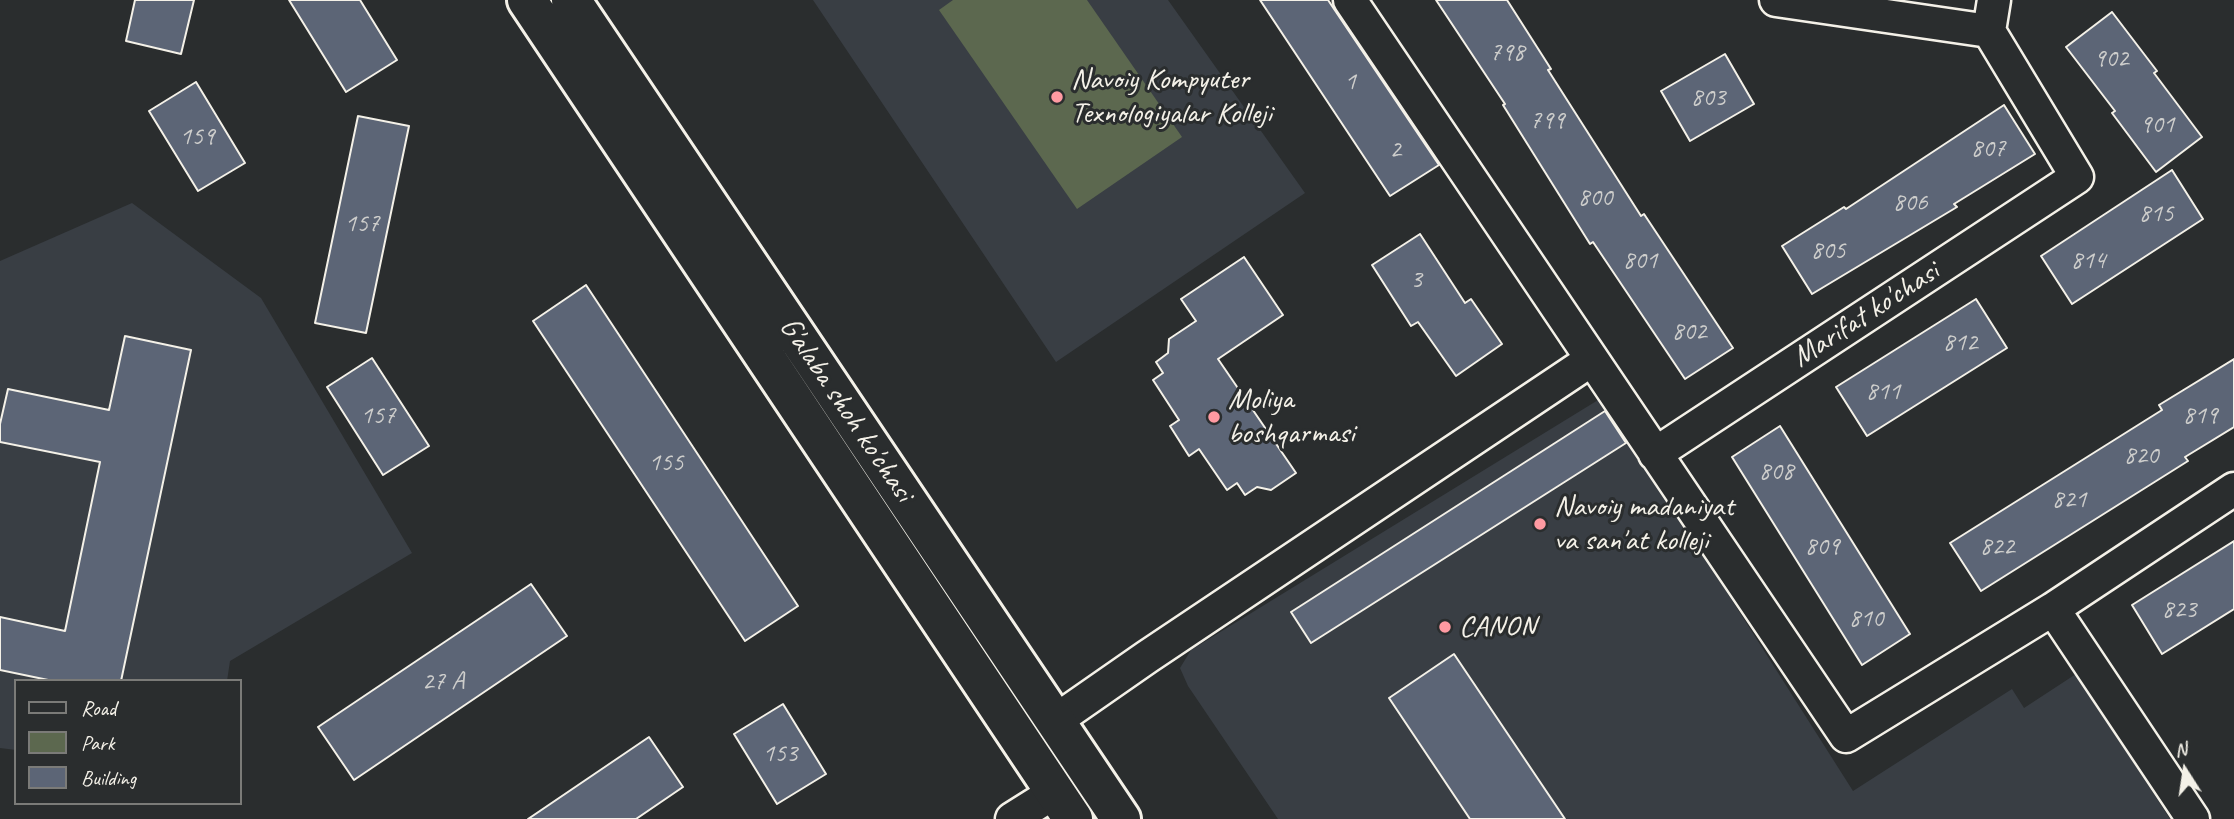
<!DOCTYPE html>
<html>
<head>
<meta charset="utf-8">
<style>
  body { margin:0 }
  #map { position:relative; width:2234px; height:819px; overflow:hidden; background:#2a2d2e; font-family:Caveat,sans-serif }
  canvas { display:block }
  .legend { position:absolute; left:14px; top:679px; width:228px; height:126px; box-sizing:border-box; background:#2a2d2e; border:2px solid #7b7b78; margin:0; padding:9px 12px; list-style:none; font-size:21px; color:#f4f1e8 }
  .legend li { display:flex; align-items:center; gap:14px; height:35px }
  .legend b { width:35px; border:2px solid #7b7b78 }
  .north { position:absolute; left:2150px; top:735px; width:70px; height:70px; -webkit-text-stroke:5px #2a2d2e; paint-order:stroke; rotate:348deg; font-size:19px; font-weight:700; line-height:28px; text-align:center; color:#f4f1e8 }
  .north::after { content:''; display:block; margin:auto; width:24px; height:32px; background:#f4f1e8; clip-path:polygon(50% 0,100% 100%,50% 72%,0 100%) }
</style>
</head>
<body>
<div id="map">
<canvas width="2234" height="819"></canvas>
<ul class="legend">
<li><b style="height:9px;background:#2a2d2e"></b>Road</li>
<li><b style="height:19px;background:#5c684f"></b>Park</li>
<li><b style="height:19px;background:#5c6576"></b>Building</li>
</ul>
<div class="north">N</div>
</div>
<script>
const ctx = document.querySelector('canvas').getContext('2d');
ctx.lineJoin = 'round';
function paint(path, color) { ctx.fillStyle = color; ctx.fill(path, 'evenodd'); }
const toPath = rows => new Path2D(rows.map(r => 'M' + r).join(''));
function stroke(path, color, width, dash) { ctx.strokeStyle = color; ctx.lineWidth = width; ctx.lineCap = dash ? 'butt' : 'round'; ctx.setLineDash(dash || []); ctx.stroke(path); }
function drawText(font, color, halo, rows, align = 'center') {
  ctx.font = font + ' Caveat,sans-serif'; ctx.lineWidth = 6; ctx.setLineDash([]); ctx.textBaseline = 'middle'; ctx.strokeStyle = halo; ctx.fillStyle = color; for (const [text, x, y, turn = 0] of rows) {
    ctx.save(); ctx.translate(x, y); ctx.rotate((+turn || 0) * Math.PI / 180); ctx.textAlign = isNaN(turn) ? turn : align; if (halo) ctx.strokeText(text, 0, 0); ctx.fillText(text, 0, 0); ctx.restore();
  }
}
const built = toPath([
  [813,0,1168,0,1305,193,1056,362],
  [132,203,261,298,412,553,230,661,227,681,16,681,16,750,0,748,0,261],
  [1603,397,1853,791,2012,689,2024,708,2076,674,2170,819,1278,819,1188,686,1180,668,1191,650]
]);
const green = toPath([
  [953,0,1087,0,1182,137,1077,209,939,10]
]);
const building = toPath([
  [135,0,194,0,181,54,126,41,135,0],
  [289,0,360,0,397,60,346,92,289,0],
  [1260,0,1328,0,1439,165,1390,196,1260,0],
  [1436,0,1507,0,1551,69,1548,70,1641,216,1644,214,1733,348,1685,379,1593,242,1590,244,1503,105,1505,104,1436,0],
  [2112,12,2157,71,2154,73,2202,137,2156,172,2112,113,2115,111,2066,47,2112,12],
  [1725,54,1754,104,1690,141,1661,91,1725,54],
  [196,82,245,163,198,191,149,111,196,82],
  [2004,105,2035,154,1954,204,1957,207,1812,294,1782,246,1844,207,1846,209,2004,105],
  [358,116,409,126,366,333,315,323,358,116],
  [2172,170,2203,219,2072,304,2041,256,2172,170],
  [1420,234,1465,303,1471,299,1502,344,1456,376,1418,322,1411,326,1372,265,1420,234],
  [1244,257,1283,315,1218,359,1296,473,1271,490,1257,487,1245,495,1237,483,1227,490,1199,449,1189,456,1170,426,1179,420,1153,380,1163,373,1156,362,1168,353,1169,339,1196,321,1181,299,1244,257],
  [586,285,798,606,745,641,533,321,586,285],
  [1976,299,2007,348,1867,436,1836,387,1976,299],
  [125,336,191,350,121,681,53,681,0,670,0,617,65,631,100,462,0,442,0,424,8,389,109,410,125,336],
  [372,358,429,446,383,475,327,387,372,358],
  [2234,359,2234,427,2185,457,2188,461,1981,591,1950,543,2162,410,2159,405,2234,359],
  [1605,411,1626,443,1311,643,1291,612,1605,411],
  [1780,426,1910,634,1862,665,1732,457,1780,426],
  [2234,541,2234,609,2162,654,2132,605,2234,541],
  [531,584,567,636,354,780,318,727,531,584],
  [1454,654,1565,819,1470,819,1389,698,1454,654],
  [783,704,826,774,777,804,734,734,783,704],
  [649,737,683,787,636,819,528,819,649,737]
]);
const minor = toPath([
  [1350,0,1846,736,2053,609,2234,489],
  [1776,0,1989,31],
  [1655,454,2077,177,1989,31,1994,0],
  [2053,609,2193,819],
  [1055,721,1147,657,1591,360],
  [1012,819,1055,792]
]);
const major = toPath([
  [527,0,1073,819],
  [571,0,1121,819]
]);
const markers = [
  [1057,97,7,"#ff9aa2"],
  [1214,417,7,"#ff9aa2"],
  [1540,524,7,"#ff9aa2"],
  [1445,627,7,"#ff9aa2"]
];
const numberNames = [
  ["798",1507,53],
  ["902",2111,59],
  ["1",1350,82],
  ["803",1708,98],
  ["799",1547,121],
  ["901",2157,125],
  ["159",197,137],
  ["807",1988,149],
  ["2",1395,150],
  ["800",1595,198],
  ["806",1910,203],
  ["815",2156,214],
  ["157",362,224],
  ["805",1828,251],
  ["801",1640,261],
  ["814",2088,261],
  ["3",1416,280],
  ["802",1689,332],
  ["812",1960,343],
  ["811",1883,392],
  ["157",378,416],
  ["819",2200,416],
  ["820",2141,456],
  ["155",666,463],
  ["808",1776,472],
  ["821",2069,500],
  ["809",1822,547],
  ["822",1997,547],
  ["823",2179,610],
  ["810",1866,619],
  ["27 А",443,682],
  ["153",780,754]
];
const poiNames = [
  ["Navoiy Kompyuter",1071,80],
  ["Texnologiyalar Kolleji",1071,114],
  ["Moliya",1228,400],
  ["boshqarmasi",1228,434],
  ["Navoiy madaniyat",1554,507],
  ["va san'at kolleji",1554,541],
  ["CANON",1459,627]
];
const streetNames = [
  ["Marifat ko'chasi",1866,315,-33],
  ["G'alaba shoh ko'chasi",846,410,56]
];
paint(built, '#393e44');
paint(green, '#5c684f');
paint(building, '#5c6576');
stroke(building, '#f4f1e8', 2);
stroke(minor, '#f4f1e8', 37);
stroke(major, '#f4f1e8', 44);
stroke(minor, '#2a2d2e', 32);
stroke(major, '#2a2d2e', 38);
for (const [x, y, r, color] of markers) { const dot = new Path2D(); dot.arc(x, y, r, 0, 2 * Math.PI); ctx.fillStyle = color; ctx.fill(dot); stroke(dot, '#2a2d2e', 2.5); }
drawText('26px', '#cececc', null, numberNames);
drawText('30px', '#f4f1e8', '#2a2d2e', poiNames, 'left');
drawText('30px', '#f4f1e8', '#2a2d2e', streetNames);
</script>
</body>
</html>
